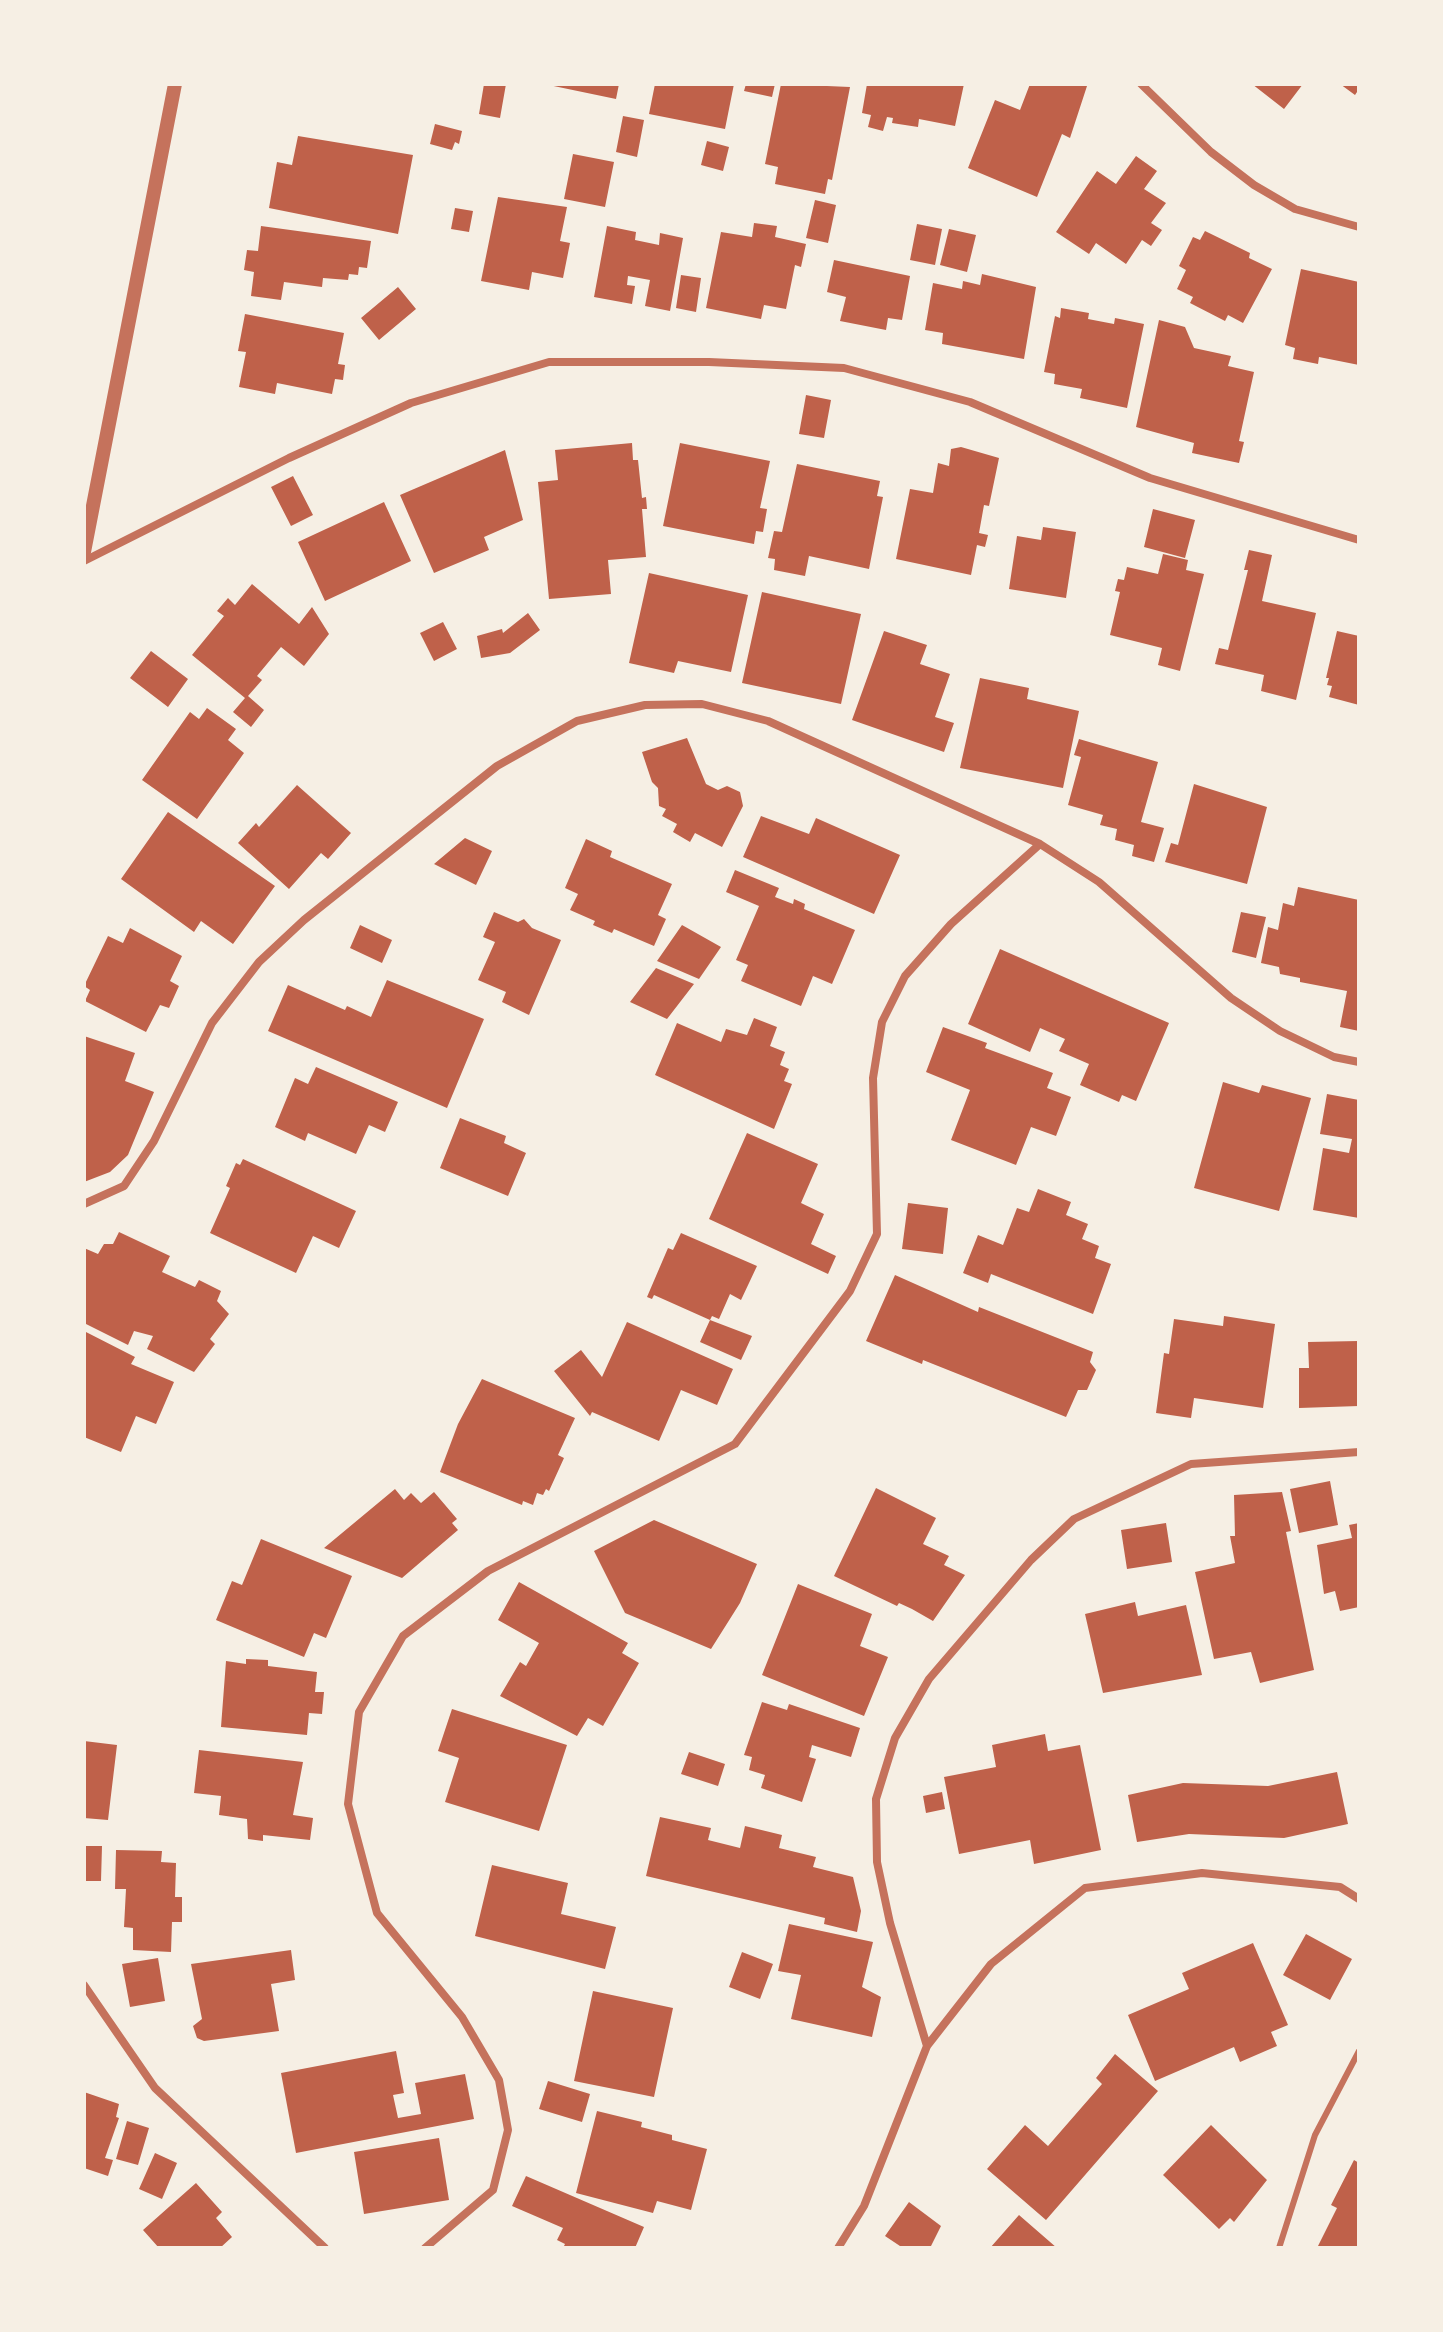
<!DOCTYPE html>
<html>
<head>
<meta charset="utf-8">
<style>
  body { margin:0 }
  #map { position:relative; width:1443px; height:2332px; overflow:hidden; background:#f6efe4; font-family:"PT Sans Narrow",sans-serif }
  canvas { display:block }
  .frame { position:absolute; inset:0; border:86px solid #f6efe4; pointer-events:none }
</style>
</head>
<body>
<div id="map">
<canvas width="1443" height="2332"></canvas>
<div class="frame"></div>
</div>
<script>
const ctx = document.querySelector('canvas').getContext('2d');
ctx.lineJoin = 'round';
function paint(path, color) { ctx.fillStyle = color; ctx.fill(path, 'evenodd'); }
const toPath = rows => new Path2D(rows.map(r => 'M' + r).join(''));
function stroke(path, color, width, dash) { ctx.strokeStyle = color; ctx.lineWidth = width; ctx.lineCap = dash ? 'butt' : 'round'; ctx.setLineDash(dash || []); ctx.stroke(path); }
const building = toPath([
  [484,84,506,84,500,118,479,114],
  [544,84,619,84,616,99],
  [655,84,734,84,725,129,649,114],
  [746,84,775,84,772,97,744,91],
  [781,84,850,87,832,180,828,179,825,194,775,184,778,167,765,164],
  [867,84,964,84,955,126,919,119,918,127,892,123,893,118,887,117,883,131,868,127,871,115,862,113],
  [1030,84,1087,86,1070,138,1062,134,1037,197,968,168,995,100,1020,110],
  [1252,84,1303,84,1284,109],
  [1340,84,1359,84,1359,89,1355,95],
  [623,116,644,120,637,157,616,152],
  [435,124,462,131,459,144,455,142,452,150,430,144],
  [298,136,413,155,398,234,269,208,277,162,292,165],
  [707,141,729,147,723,171,701,165],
  [573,154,614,162,605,207,564,199],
  [1136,156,1157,171,1144,189,1166,203,1151,223,1162,230,1151,246,1142,240,1126,264,1096,243,1089,254,1056,232,1097,171,1116,184],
  [498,197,567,207,560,241,570,243,563,278,532,272,529,290,481,281],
  [815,200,836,205,828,243,806,238],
  [455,208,473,211,469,232,451,229],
  [754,223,777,226,775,237,806,244,801,267,795,265,786,309,764,305,761,319,706,308,721,232,752,237],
  [917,224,942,229,935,265,910,260],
  [261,226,371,241,367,268,359,267,358,275,349,274,348,280,323,278,322,287,284,282,281,300,251,296,254,272,244,270,247,250,258,251],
  [607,226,636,232,635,240,659,245,660,233,683,238,670,311,645,306,650,280,628,276,627,285,635,286,632,304,594,297],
  [949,229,976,235,967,272,940,265],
  [1205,231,1250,253,1249,258,1272,269,1243,323,1228,315,1225,321,1190,303,1193,297,1177,289,1186,270,1179,266,1193,237,1200,240],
  [834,260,910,276,902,320,888,318,886,330,840,321,846,297,827,292],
  [1301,269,1359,282,1359,365,1319,357,1318,364,1293,359,1295,348,1285,345],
  [982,274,1036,287,1024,359,942,344,943,333,925,330,933,283,962,289,963,281,980,285],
  [681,275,701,278,696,312,676,308],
  [398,287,416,309,379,340,361,318],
  [1061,308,1089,313,1088,319,1114,324,1115,318,1144,324,1127,408,1080,398,1082,389,1054,384,1055,374,1044,372,1055,316,1060,318],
  [245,314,344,333,338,364,345,365,343,380,335,379,332,394,277,383,275,394,239,387,246,352,238,351],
  [1159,320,1185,327,1194,348,1231,356,1228,366,1254,372,1239,441,1244,442,1239,463,1192,453,1194,443,1136,427],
  [806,395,831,400,824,438,799,434],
  [632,443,633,460,638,460,642,498,646,497,647,509,642,509,646,557,608,560,611,594,549,599,538,482,558,480,555,450],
  [680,443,770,461,760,508,767,509,763,532,756,531,754,544,663,526],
  [961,447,999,458,989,506,984,505,979,533,988,535,985,547,977,545,971,575,896,559,910,489,933,493,938,463,949,466,951,449],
  [505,450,523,520,484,537,489,550,434,573,400,495],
  [797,464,880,481,877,496,883,497,869,569,809,556,805,576,774,570,775,559,768,558,774,531,782,532],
  [293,476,313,515,291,526,271,487],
  [384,502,411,561,325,601,298,542],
  [1153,509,1195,520,1185,558,1144,547],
  [1043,527,1076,532,1066,598,1009,589,1017,536,1041,540],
  [1249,550,1272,555,1262,601,1316,613,1296,700,1261,691,1264,675,1215,664,1219,648,1228,650,1248,570,1244,570],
  [1163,554,1188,560,1186,570,1204,574,1180,671,1158,665,1162,648,1110,635,1120,592,1115,591,1118,579,1124,580,1127,567,1158,574],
  [649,573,748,595,731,672,678,661,674,673,629,663],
  [252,584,299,624,312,607,329,634,304,666,281,647,257,676,262,680,248,696,264,710,251,727,233,712,245,698,192,655,224,616,217,611,228,598,235,605],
  [762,592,861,614,841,704,742,683],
  [528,613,540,630,510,653,481,658,477,636,502,629,503,633],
  [443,622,457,649,434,661,420,633],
  [884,631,927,645,920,664,950,674,935,717,954,723,944,752,852,720],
  [1337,631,1359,636,1359,705,1329,697,1332,686,1327,685,1329,678,1326,678],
  [151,651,188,679,168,707,130,678],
  [980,678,1029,688,1027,699,1079,711,1063,788,960,768],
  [207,708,236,729,228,740,244,753,197,819,142,780,190,712,199,719],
  [687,738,706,784,718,790,727,786,740,792,743,806,722,847,695,833,690,842,673,832,677,824,662,816,666,809,659,806,658,788,652,782,642,752],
  [1079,739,1158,762,1141,822,1164,828,1154,862,1132,856,1134,845,1115,840,1117,829,1100,825,1103,815,1068,805,1081,757,1074,755],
  [1194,784,1267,807,1247,884,1165,862,1171,843,1178,845],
  [297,785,351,833,328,859,321,853,289,889,238,843,256,823,259,827],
  [168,812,275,886,233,944,201,921,194,932,121,879],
  [761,816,809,834,816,818,900,855,874,914,743,857],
  [465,838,492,851,476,885,434,864],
  [586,839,612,851,610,857,672,884,658,915,666,919,654,946,614,929,612,933,593,925,595,921,570,910,578,894,565,888],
  [735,870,779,888,775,897,793,904,794,899,805,904,804,909,855,930,832,984,813,976,801,1006,741,981,748,965,736,960,759,906,726,892],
  [1298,887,1359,900,1359,1031,1340,1027,1347,991,1300,982,1300,978,1280,974,1279,967,1261,963,1268,927,1278,930,1283,903,1294,906],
  [494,912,518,922,524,919,532,928,561,940,529,1015,502,1002,506,992,478,980,495,942,483,937],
  [1241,912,1266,917,1256,958,1232,952],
  [360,925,392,940,382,963,350,948],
  [682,925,721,947,699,979,657,961],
  [130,928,182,956,170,981,179,986,169,1008,160,1005,146,1032,85,1001,90,990,84,986,108,936,123,943],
  [1000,949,1169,1023,1136,1101,1122,1095,1119,1102,1080,1085,1089,1064,1059,1051,1065,1039,1040,1028,1030,1052,968,1024],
  [656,968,694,984,667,1019,630,1002],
  [387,980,484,1019,447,1108,268,1031,288,985,345,1010,347,1006,371,1017],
  [754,1018,777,1027,770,1046,785,1052,780,1065,789,1069,784,1081,792,1084,774,1129,655,1075,677,1023,721,1042,726,1029,747,1035],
  [943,1027,987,1043,985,1048,1053,1073,1047,1088,1071,1097,1056,1136,1031,1127,1016,1165,951,1140,970,1090,926,1072],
  [84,1036,135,1053,125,1081,154,1092,128,1155,110,1172,84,1182],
  [316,1067,398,1102,385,1132,369,1125,356,1154,308,1133,305,1141,275,1127,295,1078,308,1084],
  [1223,1082,1259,1093,1262,1085,1311,1098,1279,1211,1194,1188],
  [1327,1094,1359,1100,1359,1218,1313,1210,1323,1148,1349,1153,1352,1139,1320,1134],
  [460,1118,506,1136,504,1143,526,1153,508,1196,440,1168],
  [747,1133,818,1164,801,1203,824,1214,811,1244,836,1256,828,1274,709,1219],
  [243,1159,356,1211,339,1248,313,1236,296,1273,210,1233,230,1188,226,1186,236,1163,240,1165],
  [1038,1189,1071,1202,1066,1215,1088,1224,1082,1239,1099,1246,1095,1258,1111,1264,1093,1314,991,1274,988,1283,963,1273,978,1235,1003,1245,1017,1208,1029,1212],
  [908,1203,948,1208,943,1254,902,1249],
  [119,1232,170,1256,162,1272,195,1287,199,1280,221,1291,217,1301,229,1314,210,1339,215,1344,194,1372,147,1349,153,1336,134,1331,128,1345,84,1323,84,1248,98,1254,104,1244,113,1244],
  [681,1233,757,1266,741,1300,730,1294,719,1319,712,1316,710,1320,752,1336,741,1360,700,1342,710,1320,654,1295,652,1299,647,1297,668,1248,673,1250],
  [895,1275,978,1312,979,1307,1093,1352,1090,1362,1096,1370,1087,1390,1078,1390,1066,1417,923,1360,922,1364,866,1341],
  [1224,1316,1275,1324,1263,1408,1194,1398,1191,1418,1156,1413,1164,1353,1169,1354,1174,1319,1223,1326],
  [627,1322,733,1369,717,1405,681,1390,659,1441,592,1412,590,1416,554,1371,581,1350,602,1377],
  [84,1331,135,1357,131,1364,174,1382,156,1424,136,1416,121,1452,84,1437],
  [1359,1341,1359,1406,1299,1408,1299,1368,1309,1368,1308,1342],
  [482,1379,575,1418,558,1455,564,1458,549,1491,546,1489,543,1495,537,1493,533,1505,523,1501,522,1505,440,1472,458,1424],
  [1330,1481,1338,1525,1299,1533,1290,1489],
  [876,1488,936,1518,923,1544,949,1556,944,1565,965,1575,933,1621,912,1609,899,1603,897,1606,834,1576],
  [395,1489,404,1500,411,1493,421,1503,434,1492,457,1519,452,1523,458,1530,402,1578,324,1548],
  [1282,1492,1291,1531,1286,1532,1314,1670,1260,1683,1251,1652,1214,1659,1195,1572,1235,1563,1230,1536,1235,1536,1234,1495],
  [654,1520,757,1564,740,1603,711,1649,625,1613,594,1551],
  [1166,1523,1172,1562,1127,1569,1121,1530],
  [1359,1523,1359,1607,1340,1611,1335,1591,1324,1594,1317,1545,1352,1538,1349,1525],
  [261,1539,352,1576,326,1638,314,1633,304,1657,216,1620,232,1581,242,1585],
  [519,1582,628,1643,622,1653,639,1663,603,1726,588,1718,577,1736,500,1696,520,1662,526,1666,539,1643,498,1620],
  [798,1584,872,1614,860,1646,888,1657,864,1716,762,1675],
  [1135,1602,1138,1616,1186,1605,1202,1675,1103,1693,1085,1614],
  [246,1659,268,1660,268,1666,317,1672,315,1692,324,1692,322,1714,309,1713,307,1735,221,1727,226,1661,246,1664],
  [762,1702,787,1710,789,1704,860,1728,851,1757,812,1745,809,1757,816,1759,802,1802,761,1788,765,1775,749,1770,752,1757,744,1755],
  [452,1709,567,1745,539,1831,445,1802,459,1758,438,1751],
  [1045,1734,1048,1751,1080,1745,1101,1850,1034,1864,1030,1840,959,1854,944,1777,996,1767,992,1745],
  [84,1741,117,1745,108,1820,84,1818],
  [199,1750,303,1762,293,1815,313,1818,310,1840,263,1835,263,1841,248,1839,247,1819,219,1815,221,1796,194,1793],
  [689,1752,725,1764,718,1786,681,1774],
  [1337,1772,1348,1824,1284,1838,1189,1834,1137,1842,1128,1795,1183,1783,1268,1786],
  [942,1792,945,1809,926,1813,923,1796],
  [660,1817,711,1828,708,1840,740,1848,745,1826,782,1835,779,1848,816,1857,813,1867,853,1877,861,1911,857,1932,824,1924,825,1918,646,1876],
  [84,1846,102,1846,101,1881,84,1881],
  [116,1850,162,1851,161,1862,176,1863,175,1897,182,1897,182,1922,172,1922,171,1952,133,1950,133,1928,124,1927,126,1889,115,1889],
  [492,1865,568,1883,561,1914,616,1927,605,1969,475,1936],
  [789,1924,873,1942,862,1987,881,1997,872,2037,791,2019,801,1975,778,1971],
  [1306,1934,1352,1959,1330,2000,1283,1975],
  [1253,1943,1288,2025,1271,2032,1277,2046,1240,2062,1234,2047,1155,2081,1128,2015,1189,1989,1182,1973],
  [291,1950,295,1980,271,1984,279,2031,204,2041,197,2038,193,2026,202,2019,191,1964],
  [742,1952,773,1964,760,1999,729,1987],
  [158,1958,165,2001,130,2007,122,1964],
  [593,1991,673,2008,654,2097,574,2081],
  [396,2051,404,2093,393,2095,398,2118,421,2114,415,2083,465,2074,474,2119,296,2153,281,2073],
  [1115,2054,1158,2091,1046,2220,987,2169,1025,2125,1048,2146,1102,2084,1096,2078],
  [548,2081,590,2094,582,2122,539,2109],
  [84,2092,119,2104,116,2117,119,2118,105,2158,113,2160,108,2176,84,2168],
  [597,2111,642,2122,641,2127,672,2135,672,2140,707,2149,691,2210,657,2201,653,2213,576,2193],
  [127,2121,149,2128,138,2165,116,2159],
  [1211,2125,1267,2180,1234,2222,1230,2218,1219,2229,1163,2175],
  [439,2138,449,2200,364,2214,354,2152],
  [155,2153,177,2163,162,2199,139,2189],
  [1354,2160,1359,2163,1359,2248,1317,2248,1337,2208,1331,2205],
  [526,2176,644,2227,635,2248,563,2248,565,2244,557,2240,563,2228,512,2206],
  [196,2183,222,2212,216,2218,232,2237,220,2248,159,2248,143,2230],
  [909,2202,941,2226,930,2248,903,2248,885,2236],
  [1019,2215,1057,2248,990,2248]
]);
const service = toPath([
  [1279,2248,1315,2135,1359,2051]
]);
const minor = toPath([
  [1141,84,1211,152,1254,185,1295,209,1359,227],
  [84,561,289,458,411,403,549,362,709,362,844,368,970,402,1150,478,1359,540],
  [84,1204,124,1186,154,1141,212,1023,259,962,304,920,497,766,577,721,645,705,702,704,768,721,1040,844,1099,882,1231,998,1280,1031,1334,1057,1359,1062],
  [84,1985,155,2088,325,2248],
  [927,2046,890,1923,877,1862,876,1799,895,1738,929,1679,1031,1560,1074,1519,1191,1464,1359,1452],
  [425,2248,493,2190,508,2130,499,2080,462,2017,377,1913,348,1804,359,1712,403,1636,488,1571,735,1444,850,1291,877,1234,873,1078,882,1022,905,976,951,924,1040,844],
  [838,2248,864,2206,927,2046,991,1964,1085,1888,1202,1873,1340,1887,1359,1899]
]);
const tertiary = toPath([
  [84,552,175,84]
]);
paint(building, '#bf614a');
stroke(service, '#c5725c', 6);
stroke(minor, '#c5725c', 8);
stroke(tertiary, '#c5725c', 14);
</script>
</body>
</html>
